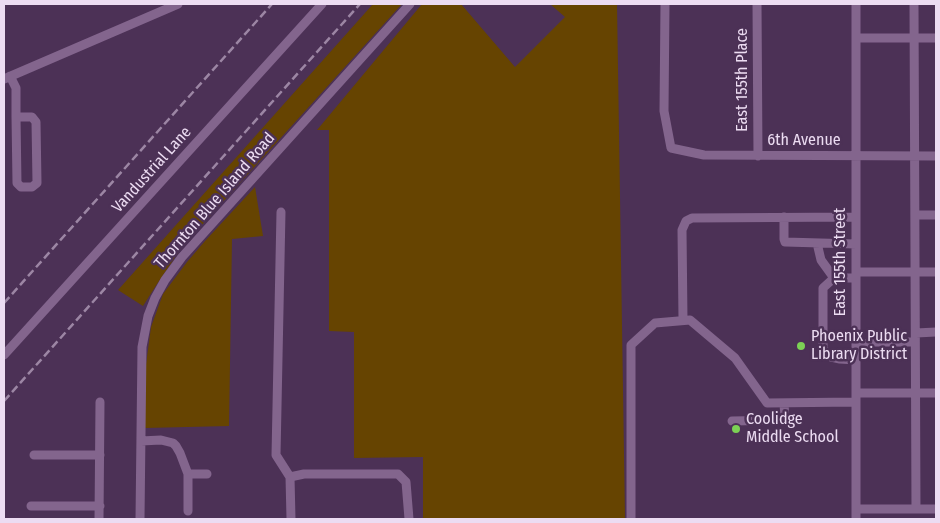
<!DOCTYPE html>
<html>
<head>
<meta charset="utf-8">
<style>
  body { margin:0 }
  #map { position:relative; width:940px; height:523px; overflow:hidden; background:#4c3156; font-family:"Fira Sans Condensed",sans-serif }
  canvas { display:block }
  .frame { position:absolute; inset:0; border:5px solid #ecdcf2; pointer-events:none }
</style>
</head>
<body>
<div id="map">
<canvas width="940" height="523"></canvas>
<div class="frame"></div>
</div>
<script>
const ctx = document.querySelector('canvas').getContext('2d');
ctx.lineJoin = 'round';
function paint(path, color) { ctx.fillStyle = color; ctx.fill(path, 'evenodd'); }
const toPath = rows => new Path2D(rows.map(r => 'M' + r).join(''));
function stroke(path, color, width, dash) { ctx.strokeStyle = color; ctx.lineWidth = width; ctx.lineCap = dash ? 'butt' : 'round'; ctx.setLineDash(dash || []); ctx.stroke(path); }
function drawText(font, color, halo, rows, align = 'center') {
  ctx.font = font + ' "Fira Sans Condensed",sans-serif'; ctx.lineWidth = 5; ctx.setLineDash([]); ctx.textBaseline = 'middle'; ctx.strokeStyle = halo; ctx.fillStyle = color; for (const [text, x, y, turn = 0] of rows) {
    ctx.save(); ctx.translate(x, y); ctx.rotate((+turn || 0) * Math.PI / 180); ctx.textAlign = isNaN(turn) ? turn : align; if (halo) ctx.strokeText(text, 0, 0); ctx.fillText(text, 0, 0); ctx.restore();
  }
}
const green = toPath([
  [373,4,402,4,182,247,157,284,143,306,118,290],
  [422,4,461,4,515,67,565,17,550,4,617,4,625,519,423,519,423,457,354,458,354,332,329,331,329,130,317,130],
  [255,187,263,236,232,239,229,426,145,428,145,372,151,327,163,294,187,262,205,241]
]);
const minor = toPath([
  [665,4,664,111,671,148,704,155,936,156],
  [757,4,758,156],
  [914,4,916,509],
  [856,38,936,38],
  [10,76,16,88,16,117,17,183,21,187,32,187,37,183,36,122,32,117,16,117],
  [4,79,178,4],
  [281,212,276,455,290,477],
  [915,215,936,215],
  [784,217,784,239,785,242,856,244],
  [817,243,821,260,834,278],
  [856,272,936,272],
  [856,278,834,278,823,288,823,349,831,357,840,359,856,360],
  [683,320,682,230,686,221,692,218,856,217],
  [916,333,936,332],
  [856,345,864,345,871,342,910,342],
  [4,355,322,4],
  [856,393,936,393],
  [732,421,785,420,784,403],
  [141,441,161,440,173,443,176,446,180,453,188,474,188,511],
  [34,455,100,455],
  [188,474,207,474],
  [31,506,100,506],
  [856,509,936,509],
  [99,519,100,402],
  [140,519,142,347,148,316,155,298,165,280,182,257,410,4],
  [291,519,290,477,304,474,398,474,406,482,409,519],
  [631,519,631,345,655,323,690,320,735,358,767,403,856,402],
  [856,519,856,4]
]);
const rail = toPath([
  [4,303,272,4],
  [4,401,360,4]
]);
const markers = [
  [801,346,5,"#7cd155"],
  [736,429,5,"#7cd155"]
];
const streetNames = [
  ["East 155th Place",743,80,-90],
  ["6th Avenue",804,141],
  ["Vandustrial Lane",152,170,-48],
  ["Thornton Blue Island Road",215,201,-49],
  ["East 155th Street",841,262,-90]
];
const poiNames = [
  ["Phoenix Public",811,337],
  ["Library District",811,355],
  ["Coolidge",746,420],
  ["Middle School",746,438]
];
paint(green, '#664401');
stroke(minor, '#83658d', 9);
stroke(rail, '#9c86a4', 2.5, [8, 4]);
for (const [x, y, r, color] of markers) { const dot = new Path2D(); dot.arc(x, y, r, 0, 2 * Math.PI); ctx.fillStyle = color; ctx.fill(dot); stroke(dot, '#4c3156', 2); }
drawText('16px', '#ecdcf2', '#4c3156', streetNames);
drawText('16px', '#ecdcf2', '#4c3156', poiNames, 'left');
</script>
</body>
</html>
